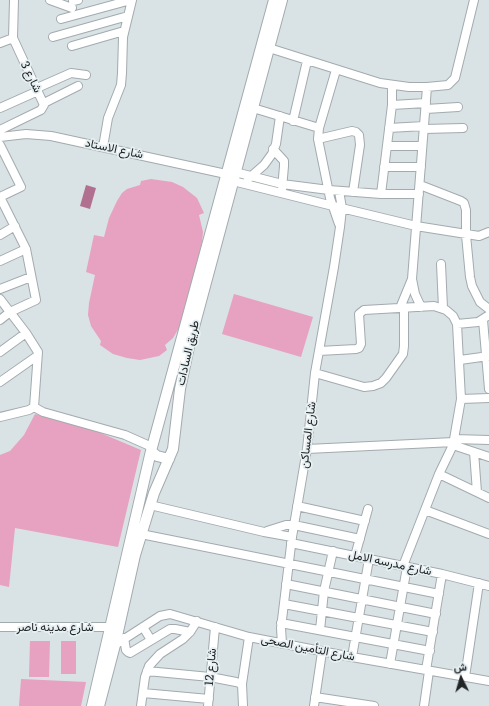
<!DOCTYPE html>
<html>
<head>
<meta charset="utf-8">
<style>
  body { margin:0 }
  #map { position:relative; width:489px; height:706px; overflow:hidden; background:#d9e2e5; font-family:Literata,Vazirmatn,serif }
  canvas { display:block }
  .north { position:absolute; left:441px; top:658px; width:40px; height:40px; -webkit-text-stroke:3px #e6eff2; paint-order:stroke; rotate:355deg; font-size:11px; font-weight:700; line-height:16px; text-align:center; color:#222526 }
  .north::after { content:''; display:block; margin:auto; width:14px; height:18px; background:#222526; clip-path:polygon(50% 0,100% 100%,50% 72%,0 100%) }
</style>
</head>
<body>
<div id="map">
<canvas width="489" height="706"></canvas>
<div class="north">ش</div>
</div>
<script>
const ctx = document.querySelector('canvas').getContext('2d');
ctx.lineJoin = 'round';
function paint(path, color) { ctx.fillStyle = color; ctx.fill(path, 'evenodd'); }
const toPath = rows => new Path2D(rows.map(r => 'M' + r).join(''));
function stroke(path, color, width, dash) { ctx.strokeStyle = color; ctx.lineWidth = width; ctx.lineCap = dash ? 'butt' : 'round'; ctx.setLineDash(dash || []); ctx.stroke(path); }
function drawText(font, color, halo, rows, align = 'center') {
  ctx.font = font + ' Literata,Vazirmatn,serif'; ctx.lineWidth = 3.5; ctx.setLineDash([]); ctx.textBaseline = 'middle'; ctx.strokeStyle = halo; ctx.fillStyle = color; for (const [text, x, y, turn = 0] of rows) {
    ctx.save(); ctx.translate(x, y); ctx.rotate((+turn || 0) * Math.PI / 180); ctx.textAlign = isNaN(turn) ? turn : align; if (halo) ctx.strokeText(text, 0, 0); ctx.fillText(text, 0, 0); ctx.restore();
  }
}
const green = toPath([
  [151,179,172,182,183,187,197,198,204,213,199,215,203,232,202,242,183,321,173,338,165,345,167,350,159,356,140,360,127,358,113,354,100,345,101,341,91,326,88,315,89,303,95,275,86,272,94,235,104,237,109,218,117,201,122,193,127,189,140,185,141,181],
  [234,294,313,317,301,357,222,334],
  [35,414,91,429,141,450,118,547,15,528,9,587,0,585,0,455,10,451,24,435],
  [30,641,50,641,49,677,29,677],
  [61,641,76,641,76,674,61,674],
  [21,679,86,682,81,706,19,706]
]);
const water = toPath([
  [86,185,96,188,90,209,80,206]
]);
const minor = toPath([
  [50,0,72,8],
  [73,1,78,0],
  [61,19,131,0],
  [53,37,128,16],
  [0,43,13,38],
  [72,46,124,31],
  [269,48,380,83,409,87,427,87,448,85,455,78,474,0],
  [336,70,319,128,318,139,330,198,339,224],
  [37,88,71,73,86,75],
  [44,103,78,86],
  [392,105,426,103],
  [0,108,38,91],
  [253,108,319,128],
  [426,109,458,107],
  [293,121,307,61],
  [389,128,424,126],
  [424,129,463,128],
  [0,130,41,110,44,105,13,38,14,0],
  [0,137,26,134,51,136,226,174],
  [318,139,352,131,356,132,359,135,360,145,353,192],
  [0,145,21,187,0,197],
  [387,146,422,146],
  [103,147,108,118,121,85,122,73,123,37,132,0],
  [273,149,284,161,284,166,282,189],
  [384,167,421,167],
  [235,172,282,184,329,190,381,194,419,194],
  [248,179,264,165,272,154,276,144,280,116],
  [233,181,333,206,416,226,479,236,489,232],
  [420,185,461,201,464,203,466,210,466,235,470,277,472,286,480,302,489,309],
  [381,194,392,105,392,85],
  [0,197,26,249,36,300,10,312,0,320],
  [0,235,15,226],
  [0,261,26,249],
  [441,264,443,308],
  [412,279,415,294,421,307],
  [0,289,31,277],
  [0,299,26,333,38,352,34,407,43,412,125,435,152,447],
  [400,308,412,279,427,87],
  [483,320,489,389],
  [457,324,478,322,489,315],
  [319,351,356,349,359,348,361,344,359,314,364,310,434,306,446,310,453,316,457,324,461,399,453,445,439,474,403,566],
  [0,352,26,333],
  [460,360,489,356],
  [315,373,364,387,373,386,381,383,386,378,403,354,404,346,404,308],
  [0,382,37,356],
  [461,399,489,398],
  [0,417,29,410,34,407],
  [454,439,489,440],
  [453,445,489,457],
  [307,449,454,442],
  [474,452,477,492],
  [439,474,489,498],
  [150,505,264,532,292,537],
  [297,506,365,521],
  [425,510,489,534],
  [267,531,286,525,294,525,360,539],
  [141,534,439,594],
  [291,543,442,574,489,586],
  [355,556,368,509],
  [286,584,436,614],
  [284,604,433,632],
  [281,623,430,651],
  [0,627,110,627],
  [143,627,151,640],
  [320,630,324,591,333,551],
  [124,638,126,650,128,652,130,653,170,629,175,629,190,632],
  [282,644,281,628,292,537,307,449,315,373,334,267,340,227,342,208,339,191],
  [115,645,160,616,170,614,249,637,352,657,489,681],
  [352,657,369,559],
  [390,664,407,567],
  [426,670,442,574],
  [147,671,210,677,236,682,242,684,243,706],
  [465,677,479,583],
  [242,684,249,637],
  [143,693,209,699],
  [315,697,374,706],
  [141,706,145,677,149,666,160,654,183,639,190,632,197,621],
  [208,706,215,627],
  [314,706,322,652],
  [424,706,429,671]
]);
const major = toPath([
  [151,451,157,456,169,459],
  [92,706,151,451,274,0],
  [99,706,115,645,135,555,143,529,154,493,173,449,180,389,190,342,282,0]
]);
const streetNames = [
  ["شارع 3",31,77,64],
  ["شارع الاستاد",114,149,12],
  ["طريق السادات",188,353,-77],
  ["شارع المساكن",308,435,-83],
  ["شارع مدرسه الامل",390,563,12],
  ["شارع مدينه ناصر",55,627],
  ["شارع التأمين الصحى",308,648,11],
  ["شارع 12",211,667,-85]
];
paint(green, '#e7a1c1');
paint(water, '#b27090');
stroke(minor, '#a3abae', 10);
stroke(major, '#a3abae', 12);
stroke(minor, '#fff', 8);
stroke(major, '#fff', 10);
drawText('12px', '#222526', '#e6eff2', streetNames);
</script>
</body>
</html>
